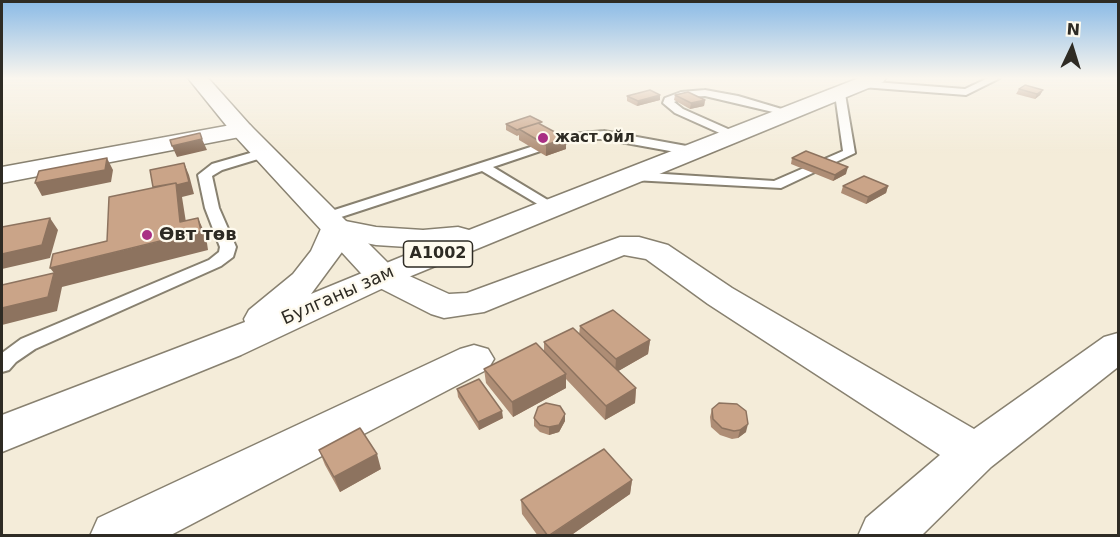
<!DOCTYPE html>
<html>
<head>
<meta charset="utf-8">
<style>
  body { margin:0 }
  #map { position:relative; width:1120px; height:537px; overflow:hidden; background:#f4ecd9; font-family:"DejaVu Sans",sans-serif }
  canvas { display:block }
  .frame { position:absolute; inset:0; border:3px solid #2e2b24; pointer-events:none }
  .north { position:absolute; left:1042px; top:18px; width:60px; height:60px; -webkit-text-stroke:4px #fefaee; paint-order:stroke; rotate:4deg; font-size:16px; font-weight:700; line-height:24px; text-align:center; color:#2e2b24 }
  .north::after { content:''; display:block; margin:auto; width:21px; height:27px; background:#2e2b24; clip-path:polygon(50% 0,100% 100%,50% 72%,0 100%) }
</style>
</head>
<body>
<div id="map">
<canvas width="1120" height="537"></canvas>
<div class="frame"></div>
<div class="north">N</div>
</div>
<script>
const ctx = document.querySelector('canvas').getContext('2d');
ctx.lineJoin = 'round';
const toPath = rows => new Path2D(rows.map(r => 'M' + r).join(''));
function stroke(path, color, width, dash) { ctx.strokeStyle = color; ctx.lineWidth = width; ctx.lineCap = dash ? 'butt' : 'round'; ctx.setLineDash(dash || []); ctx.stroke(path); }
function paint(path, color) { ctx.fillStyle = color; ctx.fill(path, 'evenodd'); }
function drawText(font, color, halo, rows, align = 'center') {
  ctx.font = font + ' "DejaVu Sans",sans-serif'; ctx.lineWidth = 4.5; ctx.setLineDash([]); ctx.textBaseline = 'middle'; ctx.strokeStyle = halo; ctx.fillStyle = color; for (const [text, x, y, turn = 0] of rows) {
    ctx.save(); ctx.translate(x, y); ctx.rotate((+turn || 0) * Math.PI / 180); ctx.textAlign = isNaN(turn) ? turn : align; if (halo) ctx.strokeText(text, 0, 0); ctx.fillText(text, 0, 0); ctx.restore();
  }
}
const lane = toPath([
  [988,78,1000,78,966,95,862,87,857,84,862,81,965,89,988,78],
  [705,90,738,96,795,113,790,116,705,96,686,97,674,102,683,109,737,133,739,135,733,139,675,113,663,103,665,98,681,92,705,90],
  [840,91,845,94,855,153,781,188,633,180,626,176,633,172,774,181,843,151,835,94,840,91],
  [604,131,692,147,698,151,692,155,604,139,576,139,493,167,556,205,558,208,556,211,551,212,482,171,332,220,322,220,320,217,322,214,571,134,604,131],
  [264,149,270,153,268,156,222,170,212,176,219,208,236,247,233,257,221,266,35,349,16,362,9,370,2,372,2,353,21,339,209,260,219,252,220,247,205,208,198,175,212,164,264,149]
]);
const street = toPath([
  [242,123,250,125,254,130,250,135,2,183,2,167,242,123],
  [620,237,639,237,668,245,732,288,974,429,1104,337,1118,333,1118,367,991,467,921,536,858,536,866,518,940,455,708,304,646,259,624,255,484,312,444,318,431,314,370,283,365,276,370,269,382,266,394,269,449,294,467,293,620,237],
  [474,345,488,349,494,359,488,369,169,536,90,536,98,518,460,349,474,345]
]);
const secondary = toPath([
  [188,78,208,78,250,125,394,269,399,276,394,283,382,286,370,283,234,135,188,78]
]);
const highway = toPath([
  [859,78,886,78,883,82,394,283,241,355,2,452,2,415,245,322,244,319,249,310,293,274,311,251,324,222,335,219,376,227,423,230,458,227,469,230,859,78],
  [346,239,376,245,423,248,311,294,342,252,346,239]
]);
const wall = toPath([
  [1019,89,1043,90,1040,95,1035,99,1016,94],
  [675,95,705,100,704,106,690,109,674,100],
  [627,96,660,100,637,106,627,101],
  [506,124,542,125,566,138,566,149,546,156,519,140,519,135,517,136,506,130],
  [792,158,846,174,833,181,791,164],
  [843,186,888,186,886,193,866,204,841,193],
  [580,326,650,340,648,354,618,371,636,388,635,403,605,420,566,379,566,388,513,417,486,383,484,369,544,351,544,342,579,335],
  [457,389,503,418,479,430,458,397],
  [712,409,746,432,738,438,732,439,720,435,711,427,710,417],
  [534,418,565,421,559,432,549,435,540,432,534,426],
  [319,450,381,469,340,492,325,465],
  [632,480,630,494,570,536,538,536,522,514,521,500]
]);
const shadedWall = toPath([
  [1043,90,1040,95,1035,99,1037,94],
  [660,95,660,100,637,106,638,101],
  [705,100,704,106,690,109,691,103],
  [566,138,566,149,546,156,546,145],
  [202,139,207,150,177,157,172,146],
  [107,158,113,170,111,182,42,196,35,183],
  [184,163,189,175,194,194,182,197,188,235,198,218,206,236,208,250,62,287,57,311,2,325,2,308,54,273,50,268,186,235,154,190],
  [848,167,846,174,833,181,835,175],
  [888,186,886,193,866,204,868,197],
  [50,218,58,230,50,258,2,269,2,254],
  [650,340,648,354,615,373,616,359],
  [566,374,566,388,513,417,512,402],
  [636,388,635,403,605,420,606,406],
  [502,411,503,418,479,430,478,422],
  [565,414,565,421,559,432,549,435,549,427],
  [748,424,746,432,738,438,740,430],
  [377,454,381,469,340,492,334,477],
  [632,480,630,494,570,536,549,536]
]);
const building = toPath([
  [1025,85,1043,90,1037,94,1019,89,1025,85],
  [650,90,660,95,638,101,627,96,650,90],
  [688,92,705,100,691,103,675,95,688,92],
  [530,116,542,122,519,129,520,129,517,130,506,124,530,116],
  [538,123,566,138,546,145,519,129,538,123],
  [200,133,202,139,172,146,170,140,200,133],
  [806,151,848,167,835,175,792,158,806,151],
  [107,158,105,170,35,183,39,171,107,158],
  [184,163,189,182,177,185,176,183,153,187,150,170,184,163],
  [864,176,888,186,868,197,843,186,864,176],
  [176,183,180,222,198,218,201,231,50,268,53,254,107,241,109,197,176,183],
  [50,218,42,245,2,254,2,227,50,218],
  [54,273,48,297,2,308,2,285,54,273],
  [613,310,650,340,616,359,580,326,613,310],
  [573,328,636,388,606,406,544,342,573,328],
  [536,343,566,374,512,402,484,369,536,343],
  [479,379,502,411,478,422,457,389,479,379],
  [546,403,560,406,565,414,559,425,549,427,540,425,534,418,538,407,546,403],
  [719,403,737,404,746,411,748,424,740,430,734,431,722,428,713,419,712,409,719,403],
  [360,428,377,454,334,477,319,450,360,428],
  [604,449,632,480,548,536,521,500,604,449]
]);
const markers = [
  [543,138,6,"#a92f84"],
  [147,235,6,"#a92f84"]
];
const farPoinames = [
  ["жаст ойл",555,138]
];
const shields = [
  [438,254,69]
];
const shieldNames = [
  ["A1002",438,254]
];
const poiNames = [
  ["Өвт төв",159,235]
];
const streetNames = [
  ["Булганы зам",338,296,-24]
];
stroke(lane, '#888170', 4);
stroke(street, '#888170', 3);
stroke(secondary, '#888170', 3);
stroke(highway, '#888170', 3);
paint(lane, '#fff');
paint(street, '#fff');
paint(secondary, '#fff');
paint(highway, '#fff');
paint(wall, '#ae8d75');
paint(shadedWall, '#8d735f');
paint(building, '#caa488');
stroke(building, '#8d735f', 1.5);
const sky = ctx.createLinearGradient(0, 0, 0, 153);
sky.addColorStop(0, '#8abae6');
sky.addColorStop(0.51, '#faf6ee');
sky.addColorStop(1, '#faf6ee00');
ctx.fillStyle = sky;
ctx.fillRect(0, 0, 1120, 153);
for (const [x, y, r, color] of markers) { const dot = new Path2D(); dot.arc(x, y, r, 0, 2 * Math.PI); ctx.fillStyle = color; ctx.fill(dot); stroke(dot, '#fefaee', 2); }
drawText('bold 15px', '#2e2b24', '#fefaee', farPoinames, 'left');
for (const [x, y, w] of shields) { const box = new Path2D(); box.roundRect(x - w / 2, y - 13, w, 26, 4.5); ctx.fillStyle = '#fefaee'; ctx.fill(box); stroke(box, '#2e2b24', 1.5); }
drawText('bold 16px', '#2e2b24', null, shieldNames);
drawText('bold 18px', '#2e2b24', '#fefaee', poiNames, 'left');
drawText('18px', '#2e2b24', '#fefaee', streetNames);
</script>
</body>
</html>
